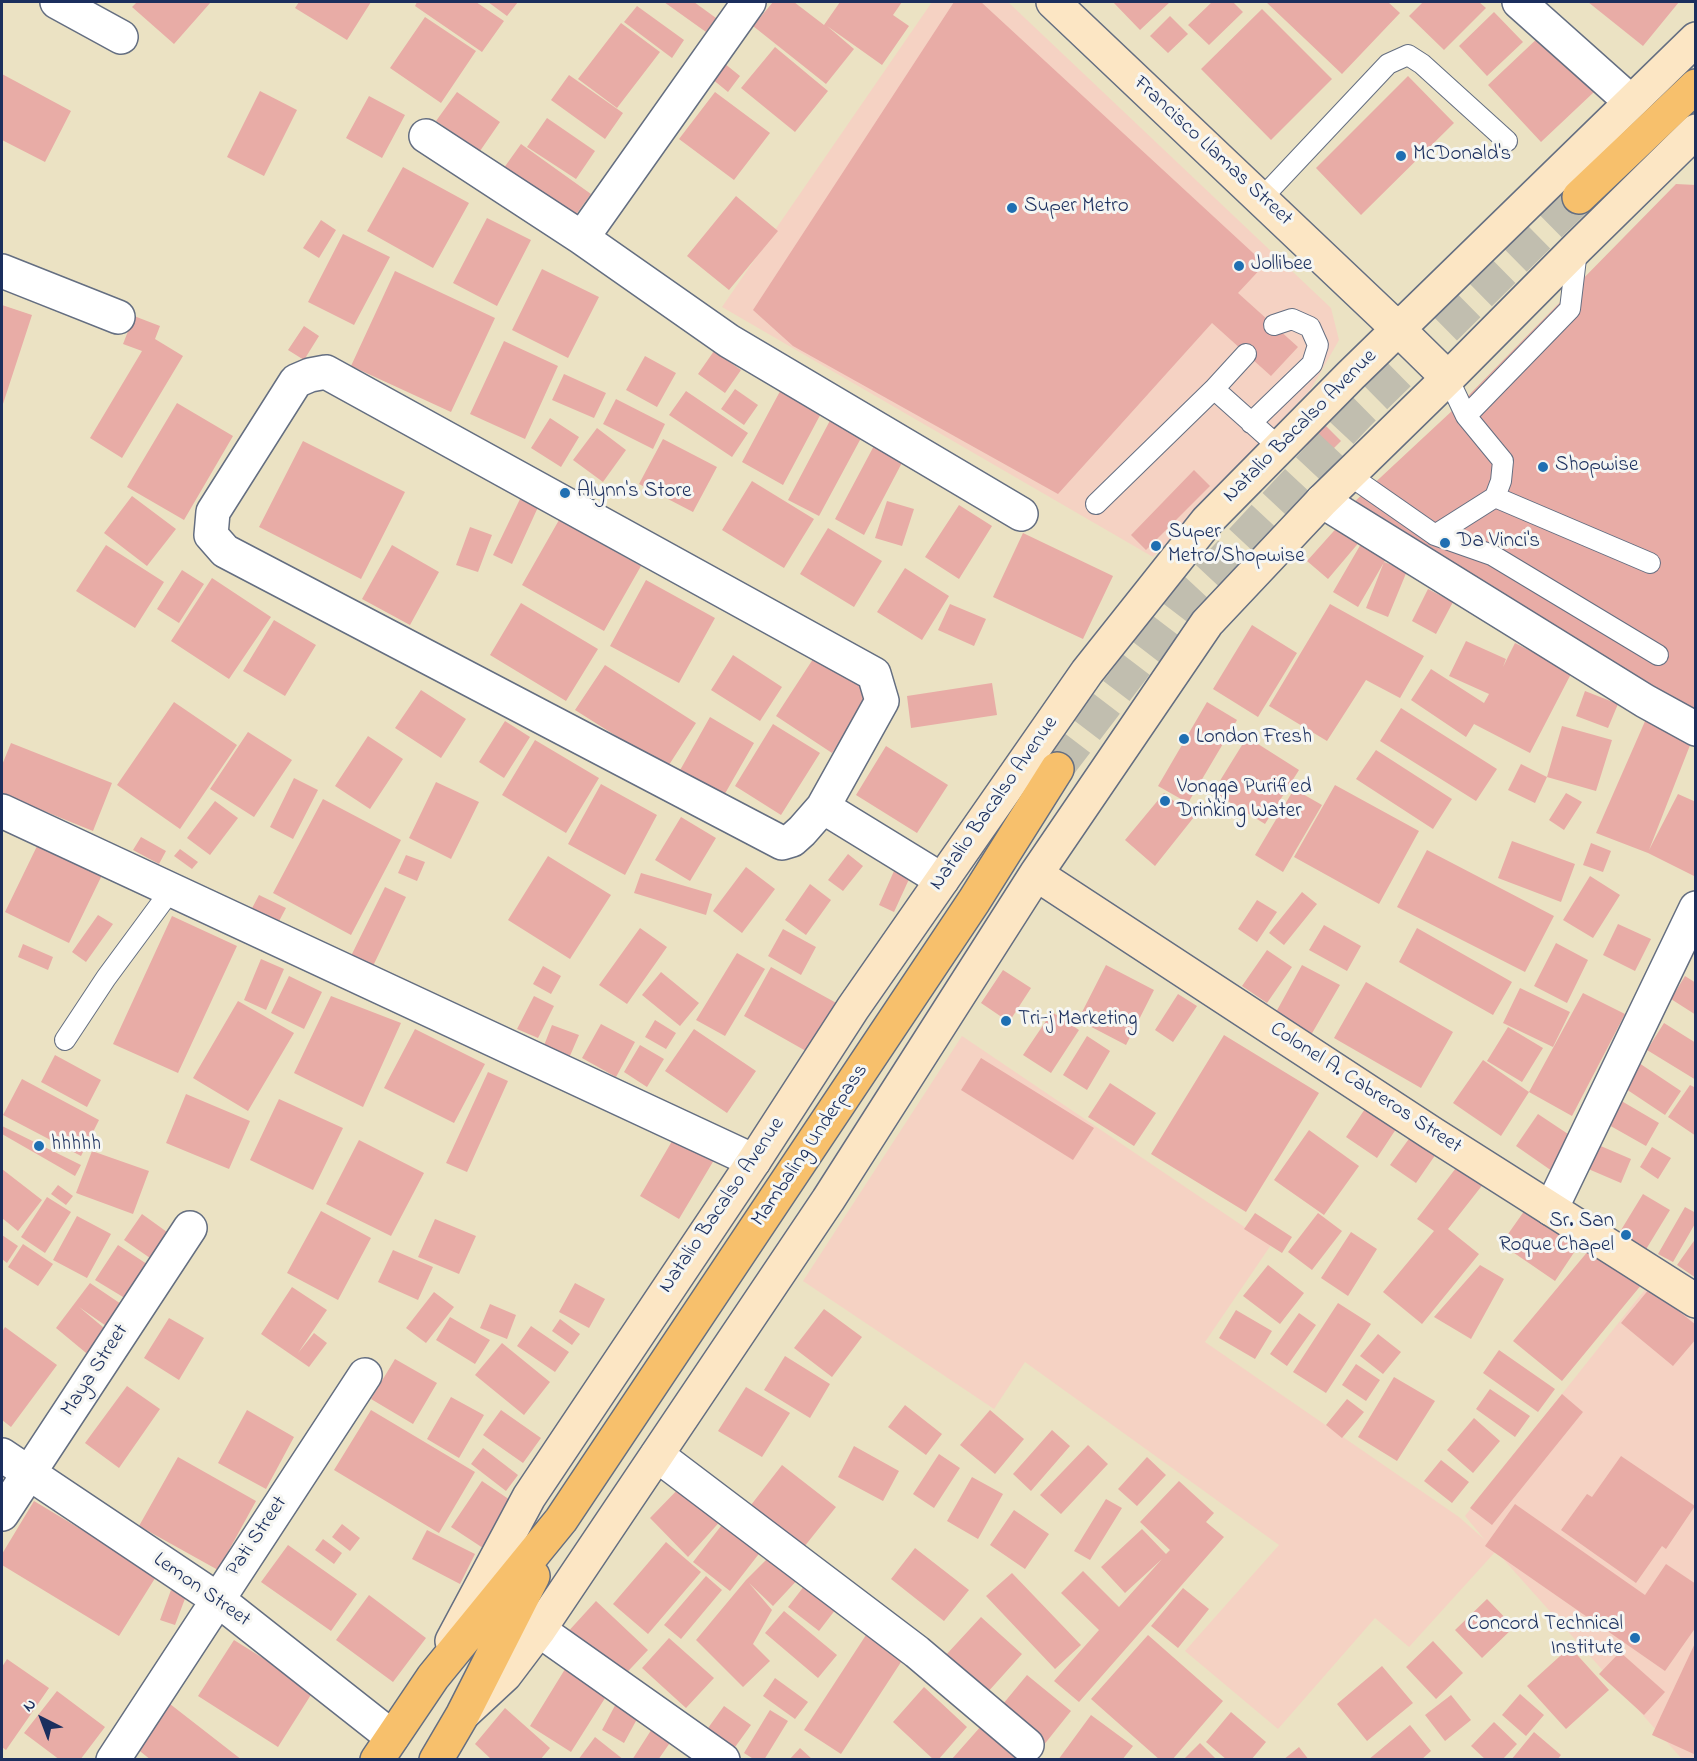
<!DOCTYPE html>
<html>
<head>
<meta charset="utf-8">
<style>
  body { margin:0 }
  #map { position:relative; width:1697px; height:1761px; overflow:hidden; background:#ebe2c3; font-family:"Indie Flower",sans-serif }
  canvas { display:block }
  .frame { position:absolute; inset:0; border:3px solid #1b2f5e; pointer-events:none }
  .north { position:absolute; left:12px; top:1689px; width:60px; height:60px; -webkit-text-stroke:4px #f6f6f2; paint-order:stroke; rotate:318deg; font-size:16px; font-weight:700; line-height:24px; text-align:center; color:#1b2f5e }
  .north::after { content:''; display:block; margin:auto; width:21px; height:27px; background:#1b2f5e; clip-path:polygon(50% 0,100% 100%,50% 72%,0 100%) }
</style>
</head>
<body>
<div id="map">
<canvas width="1697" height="1761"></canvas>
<div class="frame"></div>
<div class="north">N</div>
</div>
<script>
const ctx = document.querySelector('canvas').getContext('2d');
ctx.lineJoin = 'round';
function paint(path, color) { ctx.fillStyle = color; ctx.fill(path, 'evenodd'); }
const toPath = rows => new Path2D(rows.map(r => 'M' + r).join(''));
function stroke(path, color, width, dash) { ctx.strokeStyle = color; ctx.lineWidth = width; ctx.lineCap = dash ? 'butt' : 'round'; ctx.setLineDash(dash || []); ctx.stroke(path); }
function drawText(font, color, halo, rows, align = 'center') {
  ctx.font = font + ' "Indie Flower",sans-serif'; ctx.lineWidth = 6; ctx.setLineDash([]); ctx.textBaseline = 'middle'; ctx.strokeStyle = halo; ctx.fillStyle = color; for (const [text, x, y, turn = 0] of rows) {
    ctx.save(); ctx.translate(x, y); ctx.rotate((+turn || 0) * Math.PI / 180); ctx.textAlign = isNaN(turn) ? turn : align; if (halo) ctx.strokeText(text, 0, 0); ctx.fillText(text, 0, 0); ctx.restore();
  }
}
const built = toPath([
  [932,2,1008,2,1331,308,1339,340,1311,389,1153,557,722,307],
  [962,1036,1271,1245,1205,1342,1459,1517,1485,1540,1465,1516,1647,1287,1695,1322,1695,1759,1682,1759,1496,1551,1409,1647,1375,1618,1278,1729,1185,1651,1279,1545,1025,1362,994,1409,803,1281]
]);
const building = toPath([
  [137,2,211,2,174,44,132,7],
  [299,2,371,2,347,40,295,8],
  [417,2,476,2,504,21,482,52,415,6],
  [488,2,518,2,507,16],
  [664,2,694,2,716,18,706,32],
  [773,2,794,2,824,25,840,2,902,2,893,15,909,26,882,65,827,26,854,49,826,84,753,26],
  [954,2,981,2,1265,264,1238,293,1298,347,1271,376,1212,323,1058,494,793,346,753,310],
  [1113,2,1170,2,1140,30],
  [1212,2,1233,2,1243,12,1209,45,1188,25],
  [1266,2,1388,2,1400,13,1342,74],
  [1423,2,1479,2,1486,8,1444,50,1409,16],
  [1588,2,1679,2,1643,46],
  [637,6,684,40,672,58,624,22],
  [1262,9,1332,79,1271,140,1201,69],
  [1494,12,1523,42,1487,76,1459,46],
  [1170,16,1188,34,1168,53,1150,36],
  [425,17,476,51,441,103,390,68],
  [621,23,660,52,617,108,578,79],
  [1541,35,1594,92,1541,142,1488,85],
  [775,47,828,91,795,132,741,88],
  [719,59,740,76,728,92,706,74],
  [2,74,71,111,45,162,2,140],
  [569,75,623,113,605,139,551,100],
  [1408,76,1454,123,1361,215,1316,168],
  [260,91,297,110,264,176,227,157],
  [457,92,500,122,480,151,436,121],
  [715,92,770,133,734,180,679,139],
  [369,96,405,115,382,158,346,138],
  [547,118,595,151,576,179,527,147],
  [521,144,591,194,575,216,501,172],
  [403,167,469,203,433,268,367,231],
  [1676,184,1696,185,1696,713,1352,504,1468,396],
  [736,196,778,231,729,290,687,256],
  [487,218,531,240,497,306,453,283],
  [321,220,336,230,319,258,303,248],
  [343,234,390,257,354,325,308,302],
  [542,269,599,297,568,358,512,330],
  [395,271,495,318,451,412,351,366],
  [2,305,32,315,2,407],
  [134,316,160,326,155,339,183,356,122,458,90,438,142,351,123,344],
  [304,326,319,336,304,360,288,350],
  [504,341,558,366,525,439,470,414],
  [714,351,741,370,725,393,698,374],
  [645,356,676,373,657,407,626,390],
  [564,374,606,393,594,418,552,400],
  [785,382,826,404,783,485,742,462],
  [735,389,758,405,744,425,721,409],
  [686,391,748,433,732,457,669,415],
  [616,399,665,424,653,449,603,424],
  [177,403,233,436,184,520,127,487],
  [835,411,867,427,819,516,788,500],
  [550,418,579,437,561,467,531,448],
  [1322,422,1341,441,1322,460,1303,441],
  [597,428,626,450,603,482,573,460],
  [663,439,717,467,693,512,639,484],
  [303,441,405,492,361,579,259,527],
  [876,442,905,457,864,535,835,519],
  [1194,470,1210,486,1146,550,1131,535],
  [752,481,814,519,784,568,722,530],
  [132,496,176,529,147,566,104,533],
  [521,497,539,505,512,564,493,555],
  [887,501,914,509,902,546,875,538],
  [959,505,992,526,959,579,925,557],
  [559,520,641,566,604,631,522,585],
  [1341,523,1361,540,1328,579,1307,561],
  [470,527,492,535,478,572,456,565],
  [828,528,882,561,854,607,800,574],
  [1023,533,1113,576,1083,639,993,597],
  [1365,537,1390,552,1358,607,1333,592],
  [106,545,164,582,135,628,76,591],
  [392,545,439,572,410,625,362,599],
  [1384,562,1407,571,1388,617,1366,608],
  [905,568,949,596,922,640,877,612],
  [182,570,204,584,179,623,157,609],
  [212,578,271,617,229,679,171,641],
  [646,580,715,618,679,683,610,646],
  [1428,589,1453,602,1436,634,1412,621],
  [521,603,598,649,566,701,490,655],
  [950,604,986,619,974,646,938,630],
  [1330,604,1424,656,1400,698,1366,680,1327,741,1269,706],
  [274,620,316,645,285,696,243,671],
  [1252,625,1297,653,1258,717,1213,689],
  [1466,641,1506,659,1503,667,1515,643,1572,672,1530,753,1474,724,1466,737,1411,700,1431,669,1484,703,1489,694,1449,676],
  [733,655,782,687,760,721,711,690],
  [815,656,872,693,832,753,776,716],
  [605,665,696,723,667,768,575,710],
  [992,683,997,715,911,728,907,696],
  [421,690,466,719,441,758,395,728],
  [1585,691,1618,704,1608,728,1576,716],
  [174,702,237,745,180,829,117,785],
  [1207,702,1237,720,1188,803,1158,786],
  [1401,708,1497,769,1476,801,1380,741],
  [710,717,754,743,723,797,679,772],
  [1646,719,1694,735,1649,850,1678,794,1696,802,1696,877,1648,853,1596,833],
  [505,721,530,737,504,778,479,762],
  [773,724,820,753,781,815,735,786],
  [1562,726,1612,740,1596,791,1547,777,1535,803,1508,790,1521,764,1547,777],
  [248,732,292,760,254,817,210,789],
  [368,736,403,759,370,809,335,786],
  [1247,737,1299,770,1265,824,1213,792],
  [535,740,599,778,566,833,502,795],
  [11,743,112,783,93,831,2,794,2,765],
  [886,746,948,785,917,833,856,795],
  [1376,750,1452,799,1433,829,1356,779],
  [294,778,318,790,293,839,270,827],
  [436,782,479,802,451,859,409,838],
  [601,784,657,815,625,875,568,844],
  [1335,785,1419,831,1379,904,1294,857],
  [1294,789,1322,805,1283,872,1255,855],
  [1164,793,1194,817,1155,866,1125,840],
  [1566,793,1582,802,1564,830,1549,820],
  [323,799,401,840,351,935,273,893],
  [215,801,238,818,210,855,187,838],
  [681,817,716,838,690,881,655,860],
  [141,837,166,851,159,864,133,850],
  [1512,841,1575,864,1561,902,1498,878],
  [39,842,103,873,69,943,5,912],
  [1591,843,1611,851,1603,872,1583,865],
  [180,849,198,862,192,869,174,856],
  [1427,850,1554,916,1525,972,1397,907],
  [848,854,863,866,843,891,828,880],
  [406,855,425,862,417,881,398,873],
  [548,856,611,895,570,959,508,920],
  [746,867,775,889,742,933,713,911],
  [894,871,910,877,894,912,879,905],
  [641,873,712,894,706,915,634,893],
  [1590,876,1620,895,1593,938,1563,920],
  [810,884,831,900,806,935,785,920],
  [385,887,406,897,373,966,351,956],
  [1302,892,1317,904,1284,945,1269,933],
  [259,895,286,908,277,925,250,912],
  [1257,900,1277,912,1257,942,1238,929],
  [98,915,113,924,86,962,72,952],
  [172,916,237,946,178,1073,113,1044],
  [1618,924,1651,939,1635,971,1603,955],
  [1324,925,1361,946,1347,971,1309,950],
  [640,928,667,947,627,1004,599,985],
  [1417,928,1512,982,1493,1015,1399,962],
  [783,929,816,947,801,975,768,956],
  [1556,943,1588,960,1567,1003,1534,986],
  [23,944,53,957,48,970,18,957],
  [1267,950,1292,967,1267,1003,1242,986],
  [737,953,765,969,725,1036,696,1020],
  [261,959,284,969,266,1010,244,1000],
  [1106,965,1154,990,1126,1045,1078,1020],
  [1302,965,1340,985,1311,1035,1275,1014],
  [543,966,561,976,551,994,533,984],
  [771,967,840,1005,813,1055,744,1016],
  [1003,970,1031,988,1009,1022,981,1003],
  [661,972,699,1003,680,1026,642,995],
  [289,976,322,992,304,1029,271,1013],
  [1685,976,1696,983,1696,1015,1671,999],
  [1366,982,1453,1032,1421,1088,1334,1038],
  [1520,988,1570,1012,1553,1047,1503,1023],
  [1583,993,1625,1014,1572,1116,1529,1092],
  [1178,994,1197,1006,1173,1042,1155,1030],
  [331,996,401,1023,363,1107,294,1073],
  [534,996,554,1006,538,1038,517,1029],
  [238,1001,294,1033,248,1111,193,1078],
  [1052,1012,1079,1030,1051,1073,1023,1055],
  [655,1020,676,1033,666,1049,645,1037],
  [1664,1023,1696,1043,1696,1080,1647,1050],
  [601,1024,635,1042,616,1077,582,1058],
  [552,1025,579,1035,569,1058,543,1048],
  [1508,1027,1543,1048,1522,1082,1487,1061],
  [415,1029,485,1064,454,1123,384,1088],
  [694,1029,756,1071,727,1113,665,1071],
  [1224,1035,1319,1093,1246,1212,1151,1154],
  [1087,1036,1110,1051,1087,1090,1063,1075],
  [640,1045,664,1059,647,1087,624,1072],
  [55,1055,101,1080,87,1107,41,1082],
  [981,1058,1094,1128,1073,1160,961,1090],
  [1633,1059,1681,1091,1665,1115,1617,1083],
  [1483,1060,1529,1092,1501,1136,1453,1103],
  [488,1072,508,1081,467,1172,446,1163],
  [22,1079,99,1120,81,1156,3,1115],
  [1110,1083,1156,1113,1134,1146,1088,1117],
  [1690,1085,1696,1088,1696,1136,1668,1117],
  [186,1094,250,1121,229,1169,166,1143],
  [1613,1096,1659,1123,1646,1146,1600,1120],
  [279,1099,343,1128,313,1190,250,1160],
  [1369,1103,1400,1123,1377,1158,1346,1137],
  [1538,1114,1574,1138,1552,1171,1516,1146],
  [2,1126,81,1165,75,1176,2,1134],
  [1309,1130,1359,1166,1324,1215,1274,1180],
  [675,1136,714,1160,679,1219,640,1196],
  [1411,1136,1436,1154,1416,1183,1390,1165],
  [359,1140,424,1173,391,1236,326,1204],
  [1589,1141,1631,1159,1621,1183,1579,1165],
  [1652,1147,1671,1158,1658,1179,1640,1167],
  [92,1151,149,1171,133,1214,76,1193],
  [1459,1164,1484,1183,1448,1229,1479,1254,1422,1324,1383,1292,1434,1231,1417,1219],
  [2,1169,42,1200,18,1231,2,1218],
  [58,1185,73,1196,66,1205,51,1194],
  [1643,1194,1670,1210,1645,1251,1618,1235],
  [47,1197,71,1212,45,1253,21,1237],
  [1532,1200,1585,1236,1555,1281,1501,1244],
  [1685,1207,1696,1213,1696,1222,1673,1262,1658,1254],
  [321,1211,371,1238,338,1300,287,1273],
  [1255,1213,1292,1237,1282,1253,1244,1229],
  [1318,1213,1342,1231,1312,1270,1288,1252],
  [142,1214,167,1232,150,1258,124,1240],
  [77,1216,111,1234,87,1278,53,1260],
  [435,1219,476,1236,459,1274,418,1257],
  [1351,1232,1377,1249,1348,1296,1321,1278],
  [2,1235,18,1246,7,1263,2,1259],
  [1696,1238,1696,1278,1677,1265],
  [23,1244,53,1264,38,1286,8,1267],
  [1594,1244,1642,1284,1562,1381,1513,1341],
  [118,1245,150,1266,128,1300,95,1280],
  [393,1250,433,1267,418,1300,378,1282],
  [1268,1265,1304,1293,1280,1324,1243,1296],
  [1480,1265,1504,1279,1471,1339,1434,1317],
  [90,1283,124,1306,109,1328,79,1307,110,1333,91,1357,56,1328],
  [575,1283,605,1299,589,1328,559,1312],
  [292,1287,327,1310,298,1353,314,1333,327,1343,309,1367,261,1334],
  [1650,1288,1696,1325,1696,1339,1673,1366,1621,1323],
  [434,1292,454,1307,426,1343,406,1328],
  [1338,1303,1371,1324,1326,1393,1293,1372],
  [490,1304,516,1315,507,1339,480,1328],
  [824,1309,862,1337,832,1377,794,1348],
  [1236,1310,1272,1331,1255,1359,1219,1338],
  [1299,1313,1316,1325,1287,1366,1270,1354],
  [450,1317,490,1340,475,1364,436,1340],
  [169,1318,204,1338,179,1380,144,1358],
  [560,1319,580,1334,572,1345,552,1331],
  [531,1326,569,1352,555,1372,517,1346],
  [5,1327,57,1365,11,1427,2,1420,2,1332],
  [1378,1334,1401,1352,1383,1374,1360,1356],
  [502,1343,550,1382,524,1415,475,1375],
  [1499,1350,1555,1389,1538,1412,1483,1373],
  [785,1356,830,1384,810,1418,764,1390],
  [395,1359,437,1383,413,1424,371,1399],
  [1356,1364,1380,1380,1366,1401,1342,1385],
  [1394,1377,1435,1401,1397,1461,1358,1437],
  [127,1386,160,1409,119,1468,85,1443],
  [746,1387,790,1413,762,1457,718,1431],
  [1490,1389,1530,1416,1515,1437,1476,1409],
  [1562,1394,1583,1412,1492,1525,1470,1508],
  [451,1397,484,1415,459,1458,427,1439],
  [1347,1399,1364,1412,1342,1438,1326,1425],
  [905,1405,942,1434,926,1455,888,1427],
  [247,1410,294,1437,266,1489,218,1463],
  [371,1410,475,1472,439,1533,334,1470],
  [501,1410,541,1438,523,1463,483,1435],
  [990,1410,1024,1439,995,1474,960,1445],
  [1474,1418,1500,1441,1473,1473,1447,1450],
  [1052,1430,1070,1446,1031,1491,1013,1474],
  [1088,1445,1108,1464,1061,1514,1040,1495],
  [854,1446,899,1471,883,1501,838,1477],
  [483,1448,518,1475,506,1491,471,1464],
  [939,1454,960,1468,934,1508,913,1494],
  [1621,1456,1695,1506,1666,1549,1662,1546,1636,1583,1561,1530,1587,1494,1592,1497],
  [178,1457,256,1501,218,1570,139,1526],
  [1147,1457,1166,1475,1137,1506,1118,1489],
  [1441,1460,1469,1482,1452,1503,1424,1481],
  [782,1465,836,1507,804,1547,751,1505],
  [972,1477,1003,1494,978,1539,947,1521],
  [482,1481,513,1502,483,1548,451,1527],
  [686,1481,724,1517,688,1557,650,1518],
  [1179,1481,1214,1513,1206,1522,1224,1537,1079,1702,1054,1681,1099,1630,1061,1593,1083,1571,1119,1607,1162,1559,1125,1593,1101,1567,1142,1529,1166,1554,1170,1550,1140,1522],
  [1106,1499,1122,1508,1090,1560,1074,1551],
  [34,1501,157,1575,119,1636,2,1565,2,1554],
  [1515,1504,1645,1595,1666,1564,1696,1584,1696,1627,1665,1671,1485,1546],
  [1014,1510,1049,1534,1025,1569,990,1545],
  [728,1517,765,1546,730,1591,693,1562],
  [342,1524,360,1538,350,1551,332,1537],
  [427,1530,475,1554,460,1584,412,1559],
  [323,1539,342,1553,334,1564,315,1550],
  [666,1542,701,1572,648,1634,613,1604],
  [288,1545,357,1594,331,1631,261,1582],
  [915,1548,969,1590,944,1621,891,1579],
  [775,1551,801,1576,773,1606,749,1583,772,1610,753,1644,770,1661,743,1687,696,1640,746,1580],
  [1012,1573,1081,1645,1055,1669,986,1596],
  [706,1576,722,1590,681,1639,664,1625],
  [808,1581,839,1605,819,1631,788,1607],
  [1183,1588,1209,1609,1178,1648,1151,1626],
  [171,1590,186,1596,175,1625,160,1620],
  [369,1595,426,1638,393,1682,336,1640],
  [1487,1599,1514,1627,1482,1658,1455,1630],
  [596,1601,648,1650,617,1683,565,1635],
  [784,1611,837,1655,818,1678,765,1633],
  [981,1617,1022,1654,987,1693,945,1656],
  [866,1635,903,1659,841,1754,804,1730],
  [1148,1635,1223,1701,1172,1760,1160,1760,1091,1699],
  [669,1638,714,1678,686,1708,642,1668],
  [234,1640,314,1690,278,1747,198,1696],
  [1433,1641,1463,1673,1436,1699,1406,1667],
  [1696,1641,1696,1755,1652,1735],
  [1570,1647,1609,1690,1566,1729,1527,1686],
  [1620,1652,1665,1692,1644,1715,1599,1674],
  [7,1659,49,1688,6,1750,2,1747,2,1667],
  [570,1661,612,1687,571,1752,530,1726],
  [1382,1666,1413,1703,1367,1741,1337,1704],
  [1027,1675,1071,1711,1043,1746,998,1710],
  [775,1678,808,1702,795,1719,763,1696],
  [924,1687,967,1727,938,1760,934,1760,893,1722],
  [57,1691,105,1727,80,1760,60,1760,24,1733],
  [1520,1694,1544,1715,1526,1736,1502,1715],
  [1451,1695,1471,1720,1445,1741,1425,1715],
  [620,1696,643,1708,624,1743,602,1730],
  [170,1704,242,1760,151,1760,136,1748],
  [724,1706,751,1725,730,1754,703,1735],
  [505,1708,550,1748,540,1760,492,1760,475,1744],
  [770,1710,788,1721,764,1760,755,1760,744,1753],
  [1231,1712,1266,1742,1251,1760,1227,1760,1206,1742],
  [1091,1715,1133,1746,1122,1760,1058,1760],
  [657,1721,676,1734,658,1760,632,1760],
  [1494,1722,1517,1744,1502,1760,1486,1760,1471,1746],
  [982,1725,1021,1760,951,1760],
  [1410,1725,1431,1751,1421,1760,1368,1760],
  [1534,1732,1561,1755,1557,1760,1511,1760],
  [595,1737,624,1760,578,1760],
  [1200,1743,1217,1760,1183,1760],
  [1299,1747,1309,1760,1283,1760],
  [800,1748,813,1760,789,1760]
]);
const primaryTunnel = toPath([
  [1057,769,1189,596,1358,415,1579,197]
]);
const lane = toPath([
  [1261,199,1388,64,1408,55,1422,64,1507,141],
  [1448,378,1466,416],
  [1214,389,1246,354],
  [1251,423,1312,364,1318,345,1310,327,1292,319,1274,325],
  [1349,475,1435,535,1492,555,1658,655],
  [1495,497,1650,563],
  [1096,504,1214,389,1280,448],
  [1435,535,1495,497,1501,481,1503,461,1466,416,1570,309,1577,250],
  [65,1040,106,978,171,890]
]);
const street = toPath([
  [57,2,121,37],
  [1519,2,1630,101],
  [426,136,582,238,729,341,1021,514],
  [582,238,749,2],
  [2,271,118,317],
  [326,372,874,674,882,701,823,807,802,831,792,840,782,843,225,551,211,535,213,512,296,381,310,375,326,372],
  [1322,501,1645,701,1696,729],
  [823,807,942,880],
  [2,811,754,1161],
  [1551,1209,1696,908],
  [2,1455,217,1599,392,1737],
  [657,1455,917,1652,1027,1745],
  [2,1514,190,1228],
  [539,1630,723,1760],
  [113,1760,365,1375]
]);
const secondary = toPath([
  [1053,2,1398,329,1448,378],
  [1036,874,1433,1134,1696,1301],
  [452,1641,529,1497,754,1161,853,1008,1087,672,1207,521,1350,376,1696,39],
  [464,1713,505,1675,539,1630,828,1200,1036,874,1207,623,1322,501,1448,378,1577,248,1696,131]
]);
const primary = toPath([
  [1579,197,1696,86],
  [377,1760,433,1677,561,1520,974,901,1057,769],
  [436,1760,463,1714,533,1576]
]);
const markers = [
  [1401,156,6,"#1f6fb2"],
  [1012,208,6,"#1f6fb2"],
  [1239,266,6,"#1f6fb2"],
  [1543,467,6,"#1f6fb2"],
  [565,493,6,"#1f6fb2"],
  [1445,543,6,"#1f6fb2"],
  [1156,546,6,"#1f6fb2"],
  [1184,739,6,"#1f6fb2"],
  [1165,801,6,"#1f6fb2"],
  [1006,1021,6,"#1f6fb2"],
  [39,1146,6,"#1f6fb2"],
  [1626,1235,6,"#1f6fb2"],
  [1635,1638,6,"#1f6fb2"]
];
const streetNames = [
  ["Francisco Llamas Street",1212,152,43],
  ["Natalio Bacalso Avenue",1301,427,-45],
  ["Natalio Bacalso Avenue",995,804,-55],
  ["Colonel A. Cabreros Street",1365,1089,33],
  ["Mambaling Underpass",811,1146,-56],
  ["Natalio Bacalso Avenue",723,1206,-56],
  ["Maya Street",96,1371,-57],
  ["Pati Street",258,1537,-56],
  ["Lemon Street",201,1591,35]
];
const poiNames = [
  ["McDonald's",1413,156],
  ["Super Metro",1024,208],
  ["Jollibee",1251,266],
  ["Shopwise",1555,467],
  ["Alynn's Store",577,493],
  ["Super",1168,534],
  ["Metro/Shopwise",1168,558],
  ["Da Vinci's",1457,543],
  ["London Fresh",1196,739],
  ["Vongga Purified",1177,789],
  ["Drinking Water",1177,813],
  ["Tri-j Marketing",1018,1021],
  ["hhhhh",51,1146],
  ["Sr. San",1614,1223,"right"],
  ["Roque Chapel",1614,1247,"right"],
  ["Concord Technical",1623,1626,"right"],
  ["Institute",1623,1650,"right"]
];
paint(built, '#f5d2c3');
paint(building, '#e8aca6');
stroke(primaryTunnel, '#c1beaf', 33, [33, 16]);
stroke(lane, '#646e81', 22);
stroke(street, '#646e81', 36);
stroke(secondary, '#646e81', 36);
stroke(primary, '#646e81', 36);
stroke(lane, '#fff', 20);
stroke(street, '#fff', 33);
stroke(secondary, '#fce6c4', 33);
stroke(primary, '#f7c06c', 33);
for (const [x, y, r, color] of markers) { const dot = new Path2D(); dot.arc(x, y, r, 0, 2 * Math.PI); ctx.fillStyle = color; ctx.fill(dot); stroke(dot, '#f6f6f2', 2); }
drawText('21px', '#1b2f5e', '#f6f6f2', streetNames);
drawText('21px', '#1b2f5e', '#f6f6f2', poiNames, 'left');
</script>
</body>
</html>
